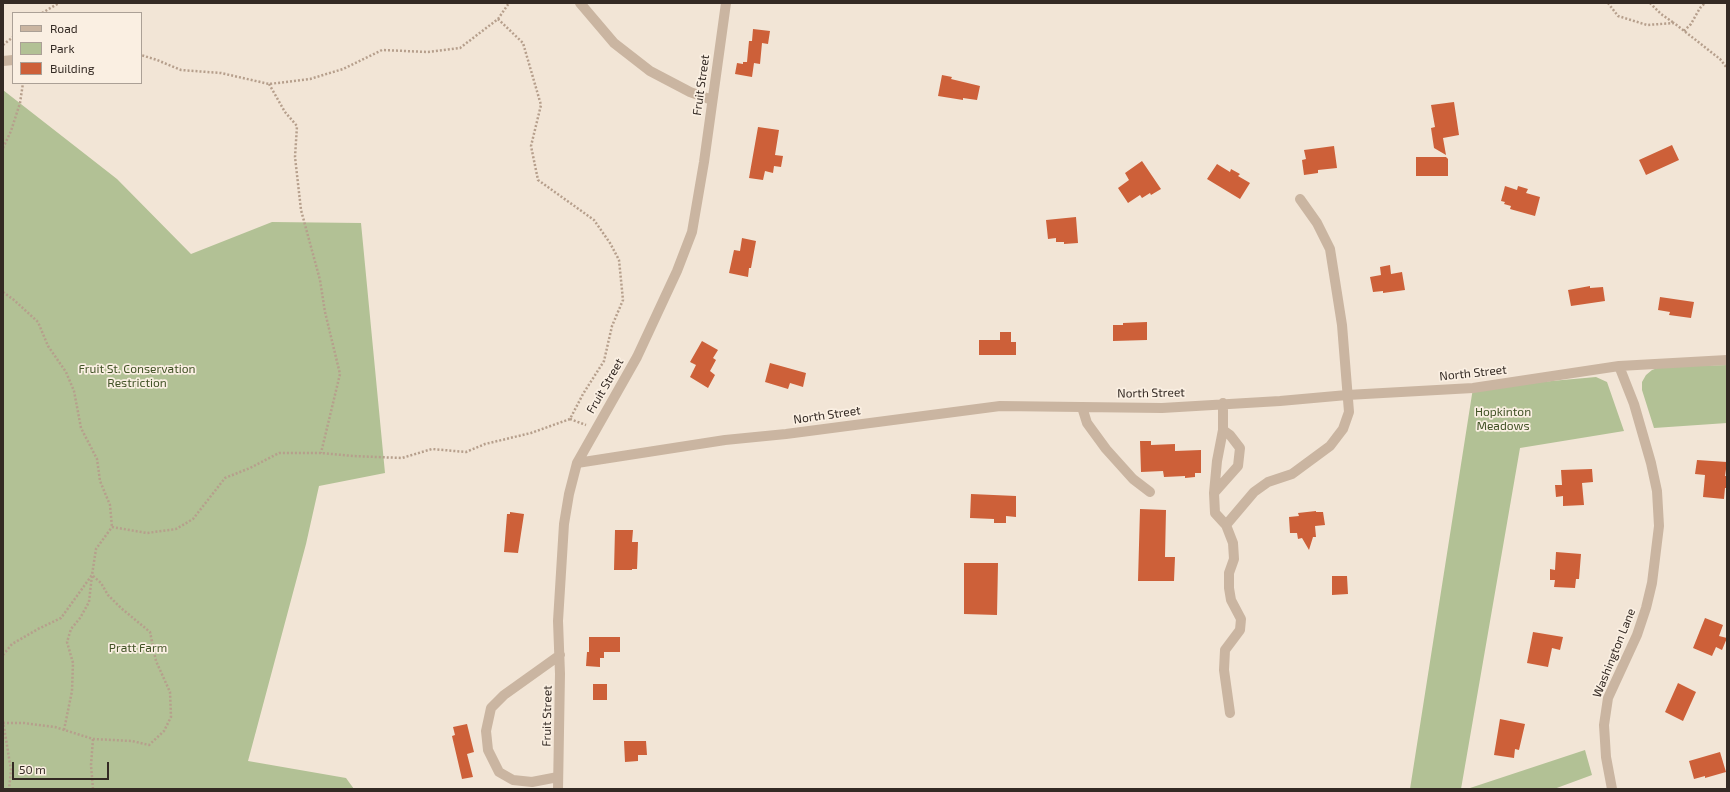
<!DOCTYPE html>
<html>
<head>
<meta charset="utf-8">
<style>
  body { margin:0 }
  #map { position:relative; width:1730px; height:792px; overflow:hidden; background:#f2e5d6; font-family:"Exo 2",sans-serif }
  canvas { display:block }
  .frame { position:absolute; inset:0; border:4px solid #342a24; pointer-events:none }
  .legend { position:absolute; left:12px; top:12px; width:130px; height:72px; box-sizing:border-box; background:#faefe2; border:1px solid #aba096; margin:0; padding:5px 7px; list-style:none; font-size:12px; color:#342a24 }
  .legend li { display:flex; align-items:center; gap:8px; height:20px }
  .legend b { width:20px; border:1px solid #aba096 }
  .scale { position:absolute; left:12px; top:762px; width:97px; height:18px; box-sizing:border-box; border:2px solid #342a24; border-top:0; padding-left:5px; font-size:12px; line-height:14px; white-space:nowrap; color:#342a24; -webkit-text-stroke:3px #faefe2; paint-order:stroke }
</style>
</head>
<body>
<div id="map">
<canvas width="1730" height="792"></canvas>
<div class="frame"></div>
<ul class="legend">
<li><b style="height:5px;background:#cab5a1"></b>Road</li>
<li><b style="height:11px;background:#b2c195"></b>Park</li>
<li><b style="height:11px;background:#cd6039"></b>Building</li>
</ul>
<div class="scale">50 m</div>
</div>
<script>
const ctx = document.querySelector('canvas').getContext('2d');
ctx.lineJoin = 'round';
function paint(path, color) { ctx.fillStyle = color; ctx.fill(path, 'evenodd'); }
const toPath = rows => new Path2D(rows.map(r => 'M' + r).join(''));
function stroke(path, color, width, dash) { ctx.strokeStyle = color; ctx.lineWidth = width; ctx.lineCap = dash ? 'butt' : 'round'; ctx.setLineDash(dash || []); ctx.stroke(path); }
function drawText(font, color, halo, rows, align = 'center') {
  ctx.font = font + ' "Exo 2",sans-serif'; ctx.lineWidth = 3.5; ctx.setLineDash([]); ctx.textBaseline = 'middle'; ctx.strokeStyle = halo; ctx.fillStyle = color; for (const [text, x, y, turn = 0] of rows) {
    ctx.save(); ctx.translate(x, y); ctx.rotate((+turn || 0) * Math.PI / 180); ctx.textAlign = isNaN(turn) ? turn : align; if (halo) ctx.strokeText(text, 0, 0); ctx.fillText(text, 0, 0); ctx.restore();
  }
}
const green = toPath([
  [3,90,117,179,191,254,272,222,361,223,385,473,319,486,306,544,248,761,346,778,354,789,3,789],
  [1727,365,1727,423,1654,428,1642,390,1642,382,1646,375,1652,370,1660,367],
  [1596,377,1607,382,1624,431,1520,448,1461,789,1410,789,1473,388],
  [1585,750,1592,775,1554,789,1467,789]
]);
const building = toPath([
  [753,29,770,31,768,44,762,43,760,64,754,63,752,77,735,74,737,63,743,64,743,62,747,62,749,41,752,41],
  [942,75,952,77,951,79,980,86,977,100,963,98,963,100,938,96],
  [1454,102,1459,135,1443,138,1446,155,1434,148,1431,128,1435,127,1431,105],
  [758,127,779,130,775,155,783,156,781,167,774,166,773,173,765,171,763,180,749,178],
  [1672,145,1679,160,1646,175,1639,160],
  [1334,146,1337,168,1318,170,1318,173,1304,175,1302,160,1306,159,1304,150],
  [1416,157,1446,157,1448,159,1448,176,1416,176],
  [1142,161,1161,189,1151,195,1150,193,1142,198,1140,195,1128,203,1118,188,1129,180,1125,173],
  [1217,164,1230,172,1231,169,1240,174,1238,176,1250,183,1240,199,1207,179],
  [1505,186,1517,190,1518,186,1528,189,1526,193,1540,197,1535,216,1510,209,1511,206,1504,204,1505,202,1501,201],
  [1076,217,1078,243,1064,244,1064,242,1056,242,1056,238,1048,239,1046,220],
  [742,238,756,241,751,268,749,268,748,277,729,273,734,250,740,251],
  [1390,265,1391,274,1402,272,1405,290,1383,293,1383,291,1373,292,1370,277,1381,275,1380,267],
  [1590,286,1590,288,1603,287,1605,301,1571,306,1568,290],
  [1660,297,1694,302,1691,318,1669,315,1670,312,1658,310],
  [1147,322,1147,340,1113,341,1113,325,1123,325,1123,323],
  [1000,332,1011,332,1011,342,1016,342,1016,355,979,355,979,340,1000,340],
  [702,341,718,350,713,358,716,360,710,371,715,375,708,388,690,377,696,365,690,362],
  [770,363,806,373,803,387,790,383,788,389,765,382],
  [1140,441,1151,441,1151,445,1175,444,1175,451,1201,450,1201,473,1195,473,1195,477,1185,478,1185,476,1164,477,1163,471,1141,472],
  [1697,460,1727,462,1725,476,1727,476,1727,488,1725,488,1724,499,1703,497,1705,475,1695,474],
  [1592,469,1593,482,1582,483,1584,505,1563,506,1563,496,1556,497,1555,485,1562,485,1561,470],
  [971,494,1016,496,1016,517,1006,516,1006,523,994,523,994,519,970,518],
  [1140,509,1166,510,1165,557,1175,557,1174,581,1138,581],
  [1316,511,1316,512,1323,512,1325,525,1315,526,1316,537,1313,537,1309,550,1302,538,1298,539,1297,533,1290,533,1289,517,1299,516,1298,513],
  [510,512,524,514,518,553,504,552,507,514,510,514],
  [615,530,633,530,632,542,638,542,637,569,632,569,632,570,614,570],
  [1556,552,1581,554,1579,579,1576,579,1575,588,1554,587,1555,580,1550,580,1550,569,1555,570],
  [964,563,998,563,997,615,964,614],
  [1332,576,1347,576,1348,594,1332,595],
  [1705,618,1723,625,1719,636,1727,638,1722,650,1716,647,1712,656,1693,648],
  [1533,632,1563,637,1560,650,1552,648,1548,667,1527,663],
  [589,637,620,637,620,652,604,652,604,658,600,658,600,667,586,666,587,652,589,652],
  [1678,683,1696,692,1683,721,1665,712],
  [593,684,607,684,607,700,593,700],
  [1500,719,1525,724,1519,750,1515,749,1514,758,1494,755],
  [467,724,474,752,467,754,473,777,462,779,452,736,455,735,453,727],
  [624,741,646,741,647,755,638,755,638,761,625,762],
  [1720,752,1726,772,1705,778,1705,776,1694,779,1689,761]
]);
const path = toPath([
  [1608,3,1618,16,1647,25,1674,23,1720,59,1727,68],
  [1650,3,1661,14,1674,23],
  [42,13,59,3],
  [498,19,509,3],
  [1684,31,1691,24,1700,8,1705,3],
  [3,45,13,37],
  [269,84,285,112,297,126,295,157,301,210,320,280,325,312,340,374,321,453],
  [3,148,11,131,20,103,23,83],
  [3,292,14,300,38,322,48,346,66,372,74,391,81,428,97,459,100,481,110,505,112,527],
  [570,419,586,425],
  [112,527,147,533,176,529,193,519,225,478,250,468,279,453,321,453,353,456,402,458,432,449,466,452,485,444,531,433,570,419,583,394,604,361,612,326,623,300,619,260,610,243,594,220,538,180,531,146,541,105,523,43,498,19,460,48,428,52,382,50,343,69,310,79,269,84,221,73,181,70,157,60,141,55],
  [3,655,12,644,38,629,61,618,92,575,96,549,112,527],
  [3,721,11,770,9,789],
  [3,723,24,723,55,727,93,739,132,741,149,745,164,731,171,717,170,692,156,661,150,632,121,608,108,595,101,583,92,575],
  [64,730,72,691,73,663,67,642,71,629,80,618,89,602,92,575],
  [93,789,91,765,93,739]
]);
const minor = toPath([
  [580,3,614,43,650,71,690,92,712,100],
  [3,61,13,60],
  [1223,403,1223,430,1217,461,1214,493,1215,513,1226,525],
  [1082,407,1087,423,1106,449,1133,479,1150,492],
  [577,463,725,440,786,434,1000,406,1162,408,1280,401,1347,395,1473,388,1619,366,1727,360],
  [1214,493,1238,466,1240,448,1230,435,1223,430],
  [1230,713,1224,670,1225,650,1240,630,1241,619,1231,600,1229,588,1229,573,1234,559,1233,543,1226,525,1254,492,1268,482,1292,474,1330,446,1343,429,1349,412,1342,325,1330,249,1317,223,1300,199],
  [558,777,532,782,513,780,499,772,488,750,486,731,491,708,504,695,560,655],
  [558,789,560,674,558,621,564,524,569,494,577,463,637,357,677,271,692,232,704,162,726,3],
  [1612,789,1606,757,1604,725,1608,698,1637,635,1646,608,1652,583,1659,526,1657,491,1651,463,1634,404,1619,366]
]);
const streetNames = [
  ["Fruit Street",701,85,-82],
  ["North Street",1473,373,-6],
  ["Fruit Street",605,386,-60],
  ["North Street",1151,393,-1],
  ["North Street",827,415,-8],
  ["Washington Lane",1614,653,-68],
  ["Fruit Street",547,716,-89]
];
const parkNames = [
  ["Fruit St. Conservation",137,369],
  ["Restriction",137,383],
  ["Hopkinton",1503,412],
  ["Meadows",1503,426],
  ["Pratt Farm",138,648]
];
paint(green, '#b2c195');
paint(building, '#cd6039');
stroke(path, '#b69f8c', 2.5, [2, 2]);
stroke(minor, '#cab5a1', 10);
drawText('12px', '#342a24', '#faefe2', streetNames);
drawText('12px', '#425327', '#faefe2', parkNames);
</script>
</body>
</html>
